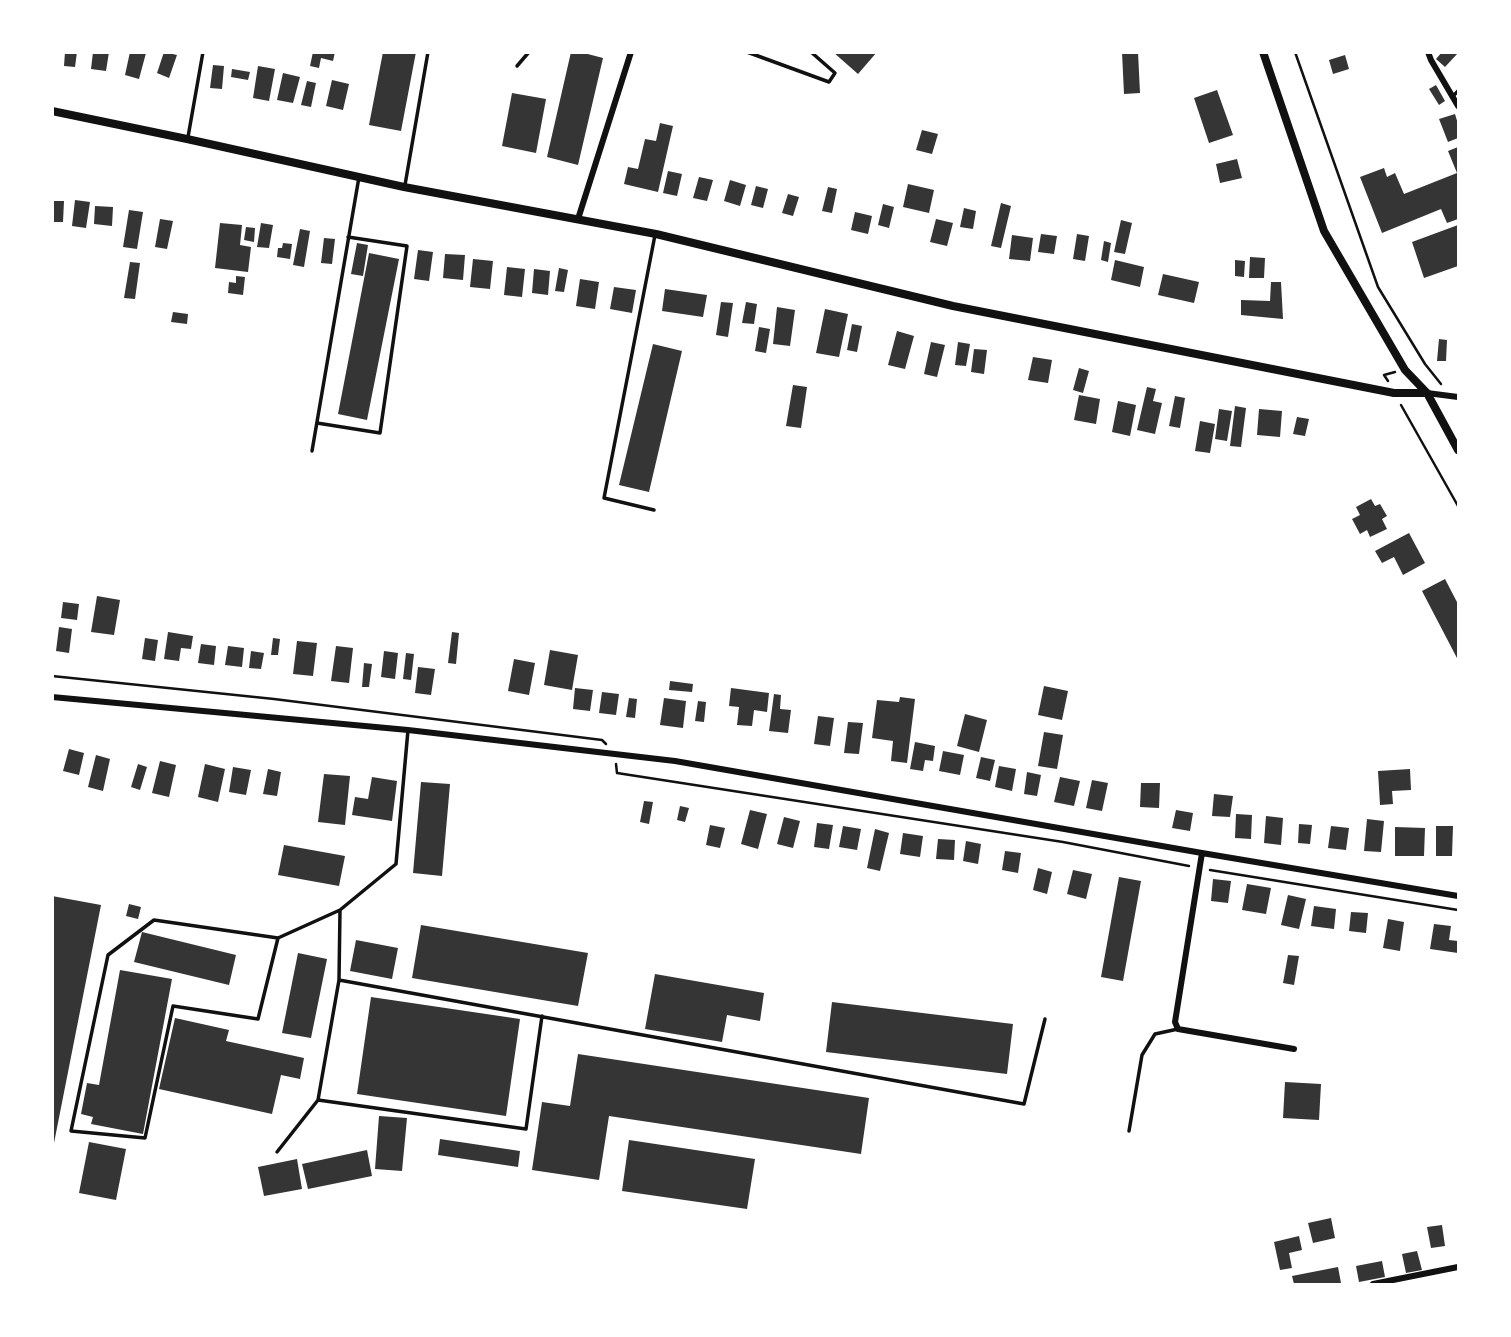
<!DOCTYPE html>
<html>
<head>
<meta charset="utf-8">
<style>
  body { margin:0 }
  #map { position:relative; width:1511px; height:1337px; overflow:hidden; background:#fff; font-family:Rubik,sans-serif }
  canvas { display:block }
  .frame { position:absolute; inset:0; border:54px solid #fff; pointer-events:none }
</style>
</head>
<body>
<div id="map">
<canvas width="1511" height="1337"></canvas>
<div class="frame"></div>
</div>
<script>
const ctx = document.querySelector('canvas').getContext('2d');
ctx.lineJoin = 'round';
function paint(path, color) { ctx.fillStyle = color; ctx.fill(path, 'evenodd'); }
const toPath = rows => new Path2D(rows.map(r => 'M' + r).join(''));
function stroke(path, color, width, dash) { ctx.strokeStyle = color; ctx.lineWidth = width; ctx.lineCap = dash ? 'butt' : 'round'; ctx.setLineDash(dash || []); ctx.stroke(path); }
const building = toPath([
  [65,52,77,52,75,67,64,66],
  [93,52,109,52,106,71,91,69],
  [130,52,146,53,139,79,125,75],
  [164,52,177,55,169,78,157,73],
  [313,52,335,52,333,61,321,58,319,68,310,66],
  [383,52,416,52,401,131,369,125],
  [571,52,580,52,603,58,578,165,547,157],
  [833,52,877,52,858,74],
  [1122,52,1138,52,1140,93,1124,94],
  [1442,52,1458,52,1458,53,1445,67,1436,59],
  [1345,55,1349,69,1333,74,1329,60],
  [213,65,224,66,222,89,210,88],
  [258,66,275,69,269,101,253,98],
  [232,69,250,72,248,80,231,77],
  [283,73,300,77,293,103,277,100],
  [332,80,349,84,343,110,326,106],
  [307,81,316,83,311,107,301,105],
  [1436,85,1445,101,1439,105,1429,89],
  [1217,90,1233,135,1209,143,1194,98],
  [512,93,546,99,536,153,502,146],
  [1455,114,1458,124,1458,138,1448,142,1439,119],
  [660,123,673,126,658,192,624,184,628,167,638,169,645,139,656,141],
  [922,130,938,134,932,154,916,150],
  [1458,147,1458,219,1447,223,1441,209,1382,233,1360,177,1384,168,1387,177,1395,173,1404,194,1457,173,1448,151],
  [1237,159,1242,178,1220,183,1216,164],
  [668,171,682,174,677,196,663,193],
  [699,177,713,180,707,201,693,198],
  [730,180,746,185,740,206,724,201],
  [908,184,934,190,929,213,903,207],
  [756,186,768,189,763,208,751,205],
  [828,187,837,189,832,213,822,211],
  [788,194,799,197,793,216,782,213],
  [75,200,90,202,86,228,72,226],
  [52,201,64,201,63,222,52,222],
  [1001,203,1011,206,1001,248,991,246],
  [883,204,894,207,889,228,878,225],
  [95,206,113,207,112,226,94,224],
  [964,208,976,211,973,229,960,227],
  [129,210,143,212,137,249,123,247],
  [855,212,872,216,868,234,851,230],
  [160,219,173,221,167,249,155,247],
  [936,219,953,223,947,246,930,242],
  [1121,220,1132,223,1125,254,1114,252],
  [220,223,242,225,240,245,251,247,248,272,215,268],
  [261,223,273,225,269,248,257,247],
  [1458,225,1458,266,1424,278,1412,242],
  [246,227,255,228,254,242,244,240],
  [300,229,310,231,304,267,293,265],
  [1041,234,1057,236,1054,254,1038,252],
  [1077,234,1089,236,1085,261,1073,259],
  [1012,235,1033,238,1030,261,1009,259],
  [324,238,335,239,332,264,321,263],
  [1104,241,1111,243,1108,262,1101,260],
  [283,243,292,244,290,259,277,257,278,248,282,248],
  [357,243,368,245,363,276,351,274],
  [418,250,433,252,429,281,414,279],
  [369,253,399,259,367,420,338,414],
  [445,254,465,255,463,280,443,278],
  [1250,257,1265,258,1264,278,1249,278],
  [473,259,493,261,490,289,470,287],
  [1115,260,1144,267,1140,287,1111,280],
  [1235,260,1245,261,1244,277,1235,276],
  [130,262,140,263,135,299,124,298],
  [507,267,525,269,522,297,504,295],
  [559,268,568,270,564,292,555,291],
  [534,269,550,271,548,295,532,293],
  [1163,274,1199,282,1194,303,1158,295],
  [236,276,245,277,243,295,228,293,229,282,236,283],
  [580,279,599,282,595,309,576,306],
  [1271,282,1281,282,1283,319,1241,315,1241,300,1270,301],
  [614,287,636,290,632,313,610,309],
  [665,289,707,295,703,317,662,311],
  [721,302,733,303,728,337,716,335],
  [746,302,757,304,754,324,742,323],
  [777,307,795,310,790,346,773,344],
  [825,309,848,314,839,357,816,353],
  [173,312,188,314,187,324,171,322],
  [852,324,862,326,857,352,847,350],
  [759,327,770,329,766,353,755,351],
  [897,331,914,336,905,369,888,365],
  [1439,339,1447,340,1446,361,1437,361],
  [931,342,945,345,937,377,924,374],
  [958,342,970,344,966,366,955,365],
  [653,344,682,351,649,492,619,485],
  [974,349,987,350,984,374,971,372],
  [1033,357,1052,360,1048,383,1028,380],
  [1079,368,1089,371,1083,393,1073,390],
  [793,385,807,387,801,428,786,426],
  [1147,387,1156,389,1153,401,1162,403,1155,434,1137,430],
  [1079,395,1100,399,1096,424,1074,420],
  [1175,396,1185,398,1180,428,1169,426],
  [1118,401,1136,405,1130,436,1112,432],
  [1235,406,1246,408,1241,447,1230,446],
  [1219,409,1232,411,1227,441,1215,439],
  [1259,409,1282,411,1280,437,1257,435],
  [1297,417,1309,419,1305,436,1293,434],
  [1200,421,1215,424,1210,453,1195,451],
  [1371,499,1375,506,1380,504,1387,516,1382,519,1387,529,1370,537,1367,530,1360,534,1352,519,1360,515,1356,507],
  [1409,533,1425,563,1403,575,1394,557,1382,563,1375,551],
  [1445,579,1458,604,1458,660,1422,591],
  [97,596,120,600,114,635,91,632],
  [63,602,79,604,77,620,61,618],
  [59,627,72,629,69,653,56,651],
  [168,632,193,636,191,649,181,648,179,661,164,659],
  [452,632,459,633,456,664,448,663],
  [145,638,158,640,155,661,142,659],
  [273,638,280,639,278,655,271,655],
  [297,641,317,643,313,676,293,674],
  [201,644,216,646,214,665,198,663],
  [228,646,244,648,242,667,225,665],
  [336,646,353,648,349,683,331,681],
  [550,650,578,655,572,690,544,685],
  [251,651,264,653,261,669,249,668],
  [384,651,398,653,395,679,381,677],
  [406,653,414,654,411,680,403,679],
  [514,659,535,663,529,695,508,691],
  [364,663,372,664,369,687,362,687],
  [418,667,435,669,431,695,415,693],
  [670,681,693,684,692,692,669,690],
  [1044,686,1068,691,1062,720,1038,715],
  [575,688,593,690,590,711,573,709],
  [731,688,769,693,767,712,754,710,752,726,737,725,739,707,729,706],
  [602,692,619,694,616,715,599,713],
  [774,694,781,695,780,709,791,710,788,733,769,731],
  [900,697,915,699,907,763,891,761,893,741,872,738,877,700,899,702],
  [629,698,637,699,635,718,626,717],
  [664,698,686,701,683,728,660,725],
  [698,701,706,702,704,722,695,721],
  [965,714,987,720,979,752,957,746],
  [818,716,834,718,830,746,814,744],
  [848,722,863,723,859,754,844,753],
  [1044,732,1063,735,1057,769,1038,766],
  [915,742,935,746,933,761,925,760,923,771,910,769],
  [69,749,84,753,79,775,63,771],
  [943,751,964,755,960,775,939,771],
  [96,755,110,759,103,791,88,787],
  [981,757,995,760,990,781,976,778],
  [160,761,176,765,169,797,152,793],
  [138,764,147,767,140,790,131,787],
  [205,764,225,769,218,802,198,797],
  [999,766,1016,769,1012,791,995,787],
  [233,767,251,770,246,795,229,792],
  [268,769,281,772,277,796,263,794],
  [1410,769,1411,790,1392,791,1393,804,1380,805,1378,771],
  [1027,772,1041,775,1037,796,1024,794],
  [324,774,350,776,345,825,318,822],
  [372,777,397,781,392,821,352,815,355,797,368,799],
  [1060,777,1080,781,1074,806,1054,802],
  [1092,780,1108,783,1102,811,1086,808],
  [421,782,450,784,442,876,413,873],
  [1141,783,1160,783,1159,808,1140,807],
  [1214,794,1233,796,1230,817,1212,816],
  [644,801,653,802,649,824,640,822],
  [680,806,689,808,685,822,677,820],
  [750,810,767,814,758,849,741,844],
  [1176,810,1193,813,1190,831,1172,828],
  [1236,814,1252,815,1251,839,1235,838],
  [1266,816,1283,818,1281,845,1264,843],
  [784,817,800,821,793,848,777,844],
  [1367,819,1384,821,1381,852,1364,851],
  [817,823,833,825,829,849,814,847],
  [1299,824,1312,825,1310,844,1298,843],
  [710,825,725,828,720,848,706,845],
  [843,826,861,829,857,850,839,847],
  [1331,826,1349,828,1346,850,1328,848],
  [1436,826,1453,826,1452,856,1436,856],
  [1395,827,1425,828,1424,856,1395,856],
  [875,829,889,833,880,871,867,868],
  [903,833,923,836,920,857,900,854],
  [938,839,955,840,954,860,936,859],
  [966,841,981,844,978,864,963,861],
  [284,845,345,856,339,886,278,875],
  [1005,851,1021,853,1018,873,1002,870],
  [1038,868,1052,872,1047,894,1033,890],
  [1073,870,1092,874,1086,899,1067,894],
  [1119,877,1141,881,1123,981,1101,977],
  [1213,879,1231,881,1228,903,1211,901],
  [1247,884,1271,888,1266,914,1242,910],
  [1288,895,1306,899,1299,929,1281,925],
  [52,896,101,905,54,1143,52,1142],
  [129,904,141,907,138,919,126,916],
  [1314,906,1336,909,1334,929,1311,926],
  [1351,912,1368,913,1366,933,1349,931],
  [1388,919,1404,922,1400,951,1383,948],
  [1434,924,1451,926,1449,940,1458,941,1458,953,1430,949],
  [421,925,588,953,578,1006,412,978],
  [142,932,236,955,229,985,134,962],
  [356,940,398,948,392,979,350,971],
  [298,953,327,959,311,1038,282,1033],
  [1288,955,1299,956,1294,985,1283,983],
  [120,970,172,979,143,1134,91,1124,93,1117,81,1114,87,1083,99,1085],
  [655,974,764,993,760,1021,727,1015,722,1042,645,1029],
  [371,997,520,1019,506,1116,357,1094],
  [832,1002,1013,1024,1007,1074,826,1052],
  [175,1018,229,1030,226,1041,304,1058,300,1079,281,1075,272,1114,159,1089],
  [578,1054,869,1098,861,1154,609,1116,599,1180,532,1170,542,1102,570,1106],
  [1285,1082,1321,1084,1319,1120,1283,1118],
  [379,1116,407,1118,402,1171,375,1169],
  [440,1139,520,1151,518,1167,438,1155],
  [629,1140,755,1159,747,1209,622,1191],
  [89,1142,126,1149,116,1200,79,1193],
  [367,1150,372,1176,308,1189,302,1164],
  [297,1159,302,1189,264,1196,258,1167],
  [1331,1218,1335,1238,1313,1243,1308,1223],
  [1442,1225,1445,1246,1431,1248,1427,1227],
  [1299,1236,1302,1250,1289,1253,1292,1268,1280,1270,1274,1242],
  [1417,1251,1422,1270,1406,1273,1402,1254],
  [1382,1261,1385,1277,1359,1282,1356,1266],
  [1338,1267,1341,1283,1332,1284,1294,1284,1292,1276]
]);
const path = toPath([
  [1295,52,1378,287,1425,364,1441,384],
  [1388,381,1384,375,1395,372],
  [1401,405,1458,506],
  [52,676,274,699,602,740,606,744],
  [616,764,617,773,1063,842,1189,866],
  [1210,870,1458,910]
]);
const service = toPath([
  [747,52,829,82,835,73,811,52],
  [517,66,529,52],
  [1453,96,1458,91],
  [188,137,203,52],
  [405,185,428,52],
  [317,423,380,433,407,246,348,237],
  [312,451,359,177],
  [654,510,604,498,655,235],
  [278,938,258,1019,173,1006,145,1138,71,1131,108,955,154,920,278,938,340,910,396,864,408,730],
  [339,980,1024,1104,1045,1019],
  [318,1100,526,1129,542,1016],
  [1129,1131,1142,1055,1155,1034,1178,1029],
  [277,1152,318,1100,339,980,340,910]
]);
const minor = toPath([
  [1428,52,1431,60,1458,106],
  [578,219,631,52],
  [1427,393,1458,397],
  [52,697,408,730,675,761,1202,853,1458,896],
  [1202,853,1175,1022,1178,1029,1294,1049],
  [1373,1284,1458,1267]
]);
const tertiary = toPath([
  [1263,52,1324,231,1405,370,1427,393,1458,450],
  [52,111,187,139,404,187,656,234,953,306,1394,393,1427,393]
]);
paint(building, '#353535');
stroke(path, '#111', 2.5);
stroke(service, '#111', 3.5);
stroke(minor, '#111', 6);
stroke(tertiary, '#111', 8);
</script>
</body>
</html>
